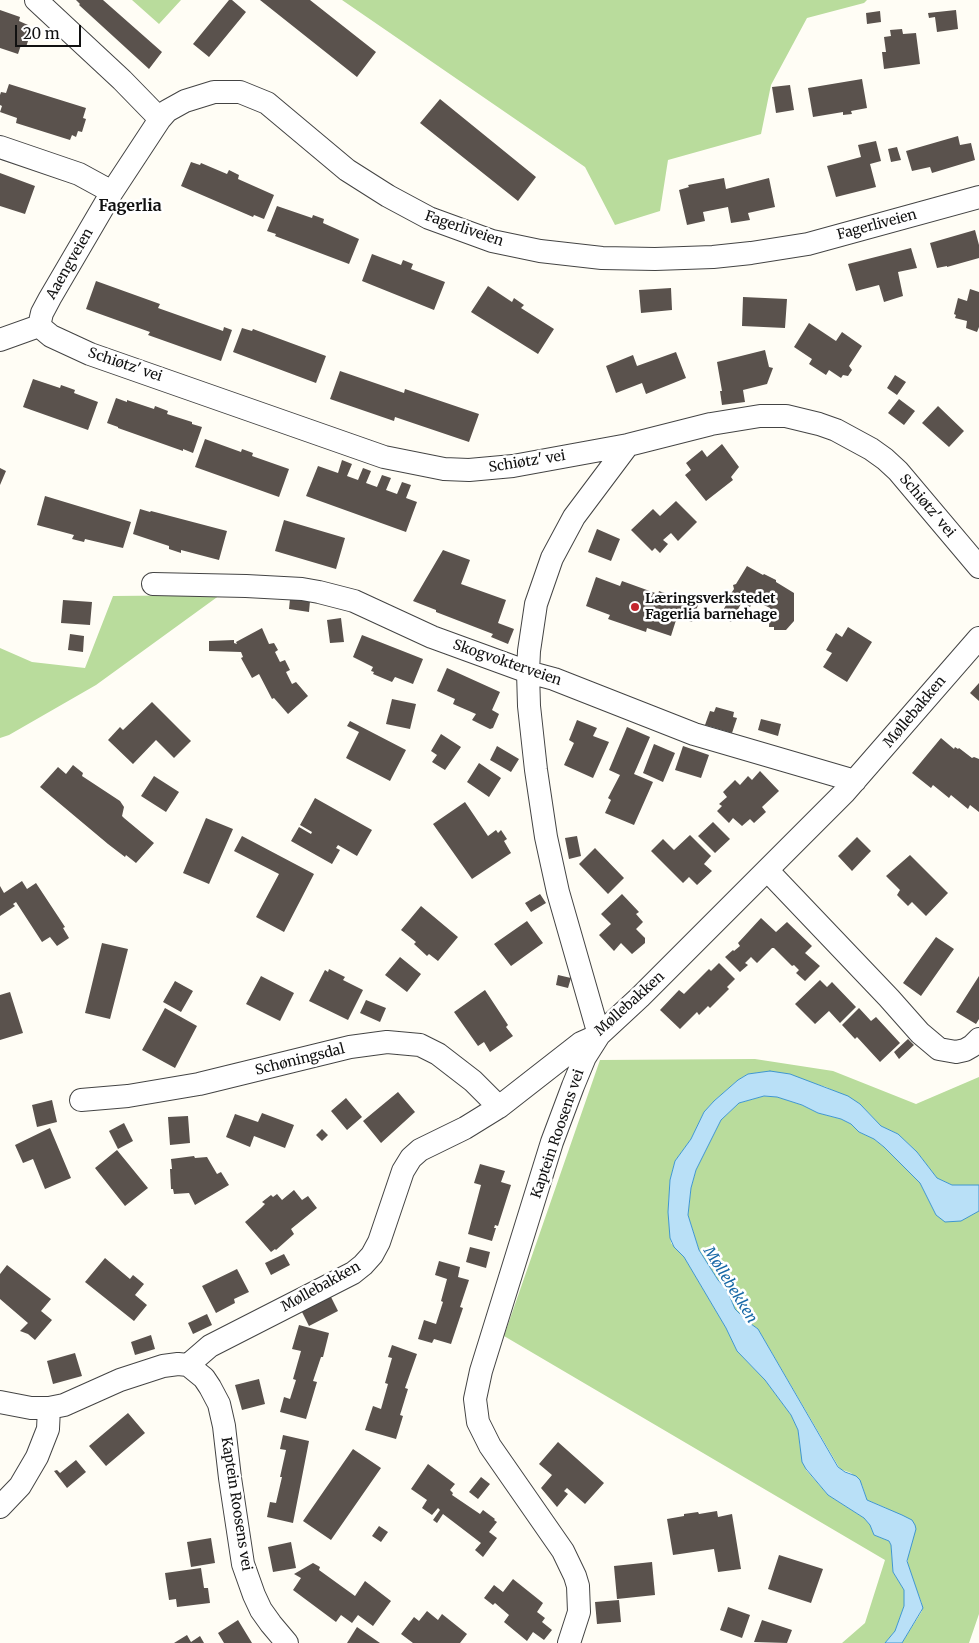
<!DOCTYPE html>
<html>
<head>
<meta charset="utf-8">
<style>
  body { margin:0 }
  #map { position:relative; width:979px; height:1643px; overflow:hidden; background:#fffdf5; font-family:Merriweather,serif }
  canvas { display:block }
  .scale { position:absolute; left:15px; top:25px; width:66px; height:22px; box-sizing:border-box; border:2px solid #111; border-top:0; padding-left:6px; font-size:15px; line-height:18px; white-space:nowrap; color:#111; -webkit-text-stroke:4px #fff; paint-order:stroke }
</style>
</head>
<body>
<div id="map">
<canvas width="979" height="1643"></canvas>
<div class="scale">20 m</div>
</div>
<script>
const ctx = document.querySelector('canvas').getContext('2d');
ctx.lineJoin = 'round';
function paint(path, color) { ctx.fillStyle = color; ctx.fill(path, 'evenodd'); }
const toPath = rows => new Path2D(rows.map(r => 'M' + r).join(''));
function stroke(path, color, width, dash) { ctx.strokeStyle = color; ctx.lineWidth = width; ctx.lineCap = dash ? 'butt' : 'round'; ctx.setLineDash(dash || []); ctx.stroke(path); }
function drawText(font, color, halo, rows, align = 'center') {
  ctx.font = font + ' Merriweather,serif'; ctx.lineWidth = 5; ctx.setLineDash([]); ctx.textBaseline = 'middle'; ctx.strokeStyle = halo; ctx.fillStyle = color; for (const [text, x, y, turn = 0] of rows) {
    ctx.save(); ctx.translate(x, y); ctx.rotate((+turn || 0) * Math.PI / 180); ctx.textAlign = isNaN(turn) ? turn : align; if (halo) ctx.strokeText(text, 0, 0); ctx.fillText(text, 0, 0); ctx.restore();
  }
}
const forest = toPath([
  [132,0,181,0,159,24],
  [342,0,867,0,864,3,807,18,771,85,761,134,668,160,660,211,615,225,585,167],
  [220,595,96,685,9,735,0,738,0,648,32,662,85,668,113,596],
  [755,1059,833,1071,916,1104,979,1077,979,1185,952,1185,937,1178,917,1152,898,1134,881,1126,860,1104,826,1087,802,1080,790,1074,763,1072,748,1074,738,1080,714,1101,704,1112,691,1139,675,1161,670,1180,668,1212,671,1243,684,1257,726,1328,737,1351,765,1380,791,1415,798,1430,800,1447,806,1470,828,1495,864,1518,870,1525,874,1535,889,1541,891,1545,893,1572,904,1590,904,1606,895,1631,885,1643,842,1643,865,1623,885,1560,504,1336,600,1060],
  [764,1096,777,1097,802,1105,818,1113,841,1119,851,1124,859,1132,874,1139,884,1147,920,1183,936,1215,960,1221,979,1211,979,1614,969,1643,902,1643,922,1611,922,1604,908,1566,908,1556,886,1508,867,1500,862,1485,851,1473,840,1469,758,1329,747,1321,735,1309,727,1290,718,1280,699,1250,688,1215,691,1188,696,1170,721,1120,739,1103]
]);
const water = toPath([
  [770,1071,790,1074,848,1096,860,1104,881,1126,898,1134,917,1152,937,1178,952,1185,979,1185,979,1211,961,1221,945,1222,936,1215,920,1183,884,1147,874,1139,859,1132,851,1124,841,1119,818,1113,802,1105,777,1097,764,1096,739,1103,721,1120,696,1170,691,1188,688,1215,699,1250,718,1280,727,1290,735,1309,747,1321,758,1329,838,1467,845,1472,856,1476,860,1480,867,1500,902,1515,912,1520,915,1525,916,1529,907,1561,923,1608,902,1643,885,1643,895,1631,904,1606,904,1590,893,1572,891,1545,889,1541,874,1535,870,1525,864,1518,828,1495,806,1469,802,1462,798,1430,791,1415,765,1380,737,1351,726,1328,684,1257,674,1247,670,1238,668,1212,670,1180,675,1161,691,1139,704,1112,714,1101,738,1080,748,1074,770,1071]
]);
const building = toPath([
  [76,0,103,0,162,52,149,69,79,5,80,4],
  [229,0,232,0,246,12,209,57,193,44],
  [260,0,310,0,376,52,357,77],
  [0,10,20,17,19,21,28,25,26,30,31,32,26,47,21,45,18,54,0,48],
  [956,10,958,29,937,32,935,17,929,18,928,13],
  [880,11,881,22,867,24,866,13],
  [902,29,903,34,916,33,920,64,884,69,882,52,886,52,884,37,891,36,890,30],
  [862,79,867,108,851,111,852,114,843,115,843,112,813,117,808,88],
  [9,84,86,108,83,118,86,119,82,132,78,131,76,137,72,135,70,140,16,123,17,118,0,112,2,106,0,105,0,95,1,92,6,93],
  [790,85,794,110,776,113,772,87],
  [440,99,536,177,518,201,420,123],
  [958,136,960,145,971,143,975,160,932,173,930,167,912,171,906,151],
  [876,141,881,161,870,164,876,187,836,197,827,166,861,157,858,145],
  [897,147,901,160,891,162,888,149],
  [191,162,200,165,201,163,227,174,229,170,239,175,238,179,274,195,264,219,254,215,253,217,181,186],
  [0,173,35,186,25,214,0,206],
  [724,178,726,189,769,178,775,207,748,213,750,220,731,223,728,207,703,212,705,221,687,225,679,190,689,187,688,185],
  [277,206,312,218,313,215,324,219,323,223,359,239,349,264,275,236,276,234,267,231],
  [975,230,979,245,979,258,947,267,947,266,937,268,930,243],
  [911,248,917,268,898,272,903,296,884,302,879,285,856,291,848,264],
  [372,254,401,265,403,260,413,264,411,269,445,282,434,310,362,281],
  [96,281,160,304,158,308,223,331,224,327,232,330,221,361,148,335,150,332,86,309],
  [488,286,512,302,514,298,524,305,521,308,554,329,538,354,471,312],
  [671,288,672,310,641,313,639,290],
  [970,289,979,292,979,327,977,332,966,328,967,321,955,318,956,315,954,314,958,298,967,301],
  [743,297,787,299,785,328,742,326],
  [809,323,836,341,842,332,862,346,849,366,852,370,848,376,843,375,841,378,829,370,826,375,809,364,812,359,794,347],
  [242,328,252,331,253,329,326,356,316,383,233,352],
  [765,350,769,367,773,368,767,384,743,390,745,402,722,405,720,391,722,391,717,362],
  [676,352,686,378,646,394,642,383,616,393,606,366,633,355,637,366],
  [340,371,404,393,405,389,479,414,469,442,395,417,394,421,330,399],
  [895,375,906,382,897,395,887,388],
  [33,379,60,388,61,385,75,390,74,393,98,402,88,430,23,407],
  [116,398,127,402,127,400,154,409,155,406,168,411,167,414,192,422,192,424,202,427,193,453,183,449,183,451,118,428,118,427,107,423],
  [899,399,915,411,904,425,888,413],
  [938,406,964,431,949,447,922,423],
  [205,439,241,452,242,449,253,453,252,456,289,469,279,497,195,467],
  [722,444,739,467,731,477,733,480,706,501,685,475,691,470,686,463,702,450,707,457],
  [342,460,352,464,347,476,358,480,363,468,371,471,366,483,377,487,382,475,391,478,386,490,397,494,402,482,411,485,406,498,417,502,406,532,306,496,318,466,338,473],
  [0,468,6,471,0,485],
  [45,496,131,522,123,548,85,539,84,542,72,539,74,535,37,525],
  [676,501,697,522,678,541,671,533,663,540,668,544,660,553,655,548,652,551,631,530,653,509,660,516],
  [140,509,150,512,151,511,227,531,219,560,181,550,181,553,169,549,169,546,133,534],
  [284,520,345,538,336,569,275,551],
  [597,529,620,539,611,561,588,552],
  [443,550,470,560,461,584,506,600,498,623,514,629,508,644,491,637,493,634,436,612,436,610,413,601],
  [747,566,763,575,764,574,776,580,776,582,794,593,794,621,786,630,774,630,774,627,769,627,770,608,754,600,750,607,742,602,731,622,720,616,731,596,730,595,734,589,733,585,736,584],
  [596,577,620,586,622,581,658,594,659,591,698,605,692,622,677,617,671,636,647,628,646,632,608,619,610,615,586,606],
  [290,599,310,601,309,612,289,609],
  [63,600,92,602,90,625,61,623],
  [341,618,344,642,330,643,327,620],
  [848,627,872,642,847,682,823,667,832,653,826,650,836,633,842,637],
  [262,628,269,644,274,643,278,650,275,652,280,662,285,660,290,670,286,672,292,684,296,682,308,696,288,714,274,698,272,699,259,674,252,678,241,658,243,657,241,652,209,651,209,641,234,640,234,643,237,644,236,642],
  [70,634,84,636,83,652,68,650],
  [362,635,423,659,413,684,395,677,392,682,373,674,374,672,371,671,373,667,353,657],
  [447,668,500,692,492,710,499,714,493,728,490,729,472,720,476,714,453,704,455,699,437,691],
  [979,683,979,701,970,693],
  [392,699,416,704,410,729,386,724],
  [152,702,191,741,174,758,156,740,133,764,108,740,120,727,123,730],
  [716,707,734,712,733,717,737,718,732,733,705,725,710,711,714,712],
  [761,719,781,724,778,736,758,730],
  [577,720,597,728,593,736,609,742,593,778,564,765,574,743,569,740],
  [350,721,406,750,390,781,346,758,359,732,347,726],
  [627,727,650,737,634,774,653,782,634,825,605,813,611,800,608,798,620,775,609,770],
  [441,734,461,747,445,770,432,762,437,755,431,751],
  [941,738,954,749,955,747,958,749,959,748,972,758,974,757,979,759,979,812,970,805,968,809,951,795,949,798,933,785,931,788,912,773],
  [654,744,675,753,663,782,643,773],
  [497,746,519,759,511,772,490,760],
  [683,746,709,755,701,778,675,770],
  [479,763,501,778,489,797,467,782],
  [73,765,83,773,82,776,120,801,124,807,122,816,124,818,154,843,136,863,126,855,125,857,108,844,40,787,58,767,66,774],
  [760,771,779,791,762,807,766,812,754,823,750,819,742,826,733,818,729,823,717,811,722,806,719,804,727,797,723,792,735,780,740,785,748,776,752,780],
  [154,776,179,792,166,812,141,796],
  [315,798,372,830,357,856,338,845,336,848,340,850,332,864,291,841,299,827,311,834,312,832,300,825],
  [465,802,488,836,496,830,498,833,501,830,507,839,504,841,511,853,472,879,433,824],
  [206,818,233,829,209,884,183,873],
  [713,822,730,839,715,853,698,836],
  [690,835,711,856,704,864,712,871,697,885,689,877,683,883,651,851,663,839,674,850],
  [242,836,314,874,284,932,256,917,279,874,234,851],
  [577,836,581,856,569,859,565,838],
  [857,837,871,851,852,871,838,856],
  [595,848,624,878,608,894,579,864],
  [910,855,948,893,926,916,912,902,908,906,897,895,900,890,886,876],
  [22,881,27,889,36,883,65,927,63,928,69,938,57,946,50,937,42,942,16,902,13,904,15,906,0,916,0,886,4,893],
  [540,894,546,903,531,912,525,903],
  [622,894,639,912,636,914,643,922,636,929,645,938,645,943,632,954,621,943,614,951,599,935,611,924,601,914],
  [421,906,458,937,438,961,429,954,427,956,414,944,416,942,401,930],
  [761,918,776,932,787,922,812,946,805,953,820,966,805,981,796,973,799,970,794,965,792,966,774,948,772,948,757,963,751,957,745,963,748,965,740,972,725,957,733,950,734,951,740,946,738,943],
  [527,921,543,943,511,966,494,944],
  [936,937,954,949,921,996,903,983],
  [102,943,128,949,110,1019,85,1013],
  [400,957,421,974,407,992,385,975],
  [719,963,735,979,727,987,729,989,710,1008,708,1006,699,1015,697,1012,680,1029,660,1010,679,990,684,994,709,969,711,971],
  [329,969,345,977,343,980,363,990,348,1020,309,1001,325,970,328,972],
  [558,975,571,978,568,988,556,985],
  [261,976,294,993,280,1021,246,1004],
  [979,976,979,1019,976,1024,956,1012],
  [820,980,827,987,832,982,856,1007,840,1023,829,1011,815,1024,795,1004],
  [175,981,193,991,181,1012,163,1002],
  [485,990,508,1025,506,1027,513,1036,490,1052,484,1042,478,1046,454,1012],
  [10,992,23,1033,0,1040,0,995],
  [366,1000,386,1008,380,1022,360,1013],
  [165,1008,197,1026,175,1068,142,1050],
  [859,1008,871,1021,876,1017,900,1043,880,1062,857,1037,855,1039,842,1025],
  [908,1039,914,1045,899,1059,894,1052],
  [398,1092,415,1112,381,1143,363,1121],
  [346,1098,362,1117,347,1130,331,1111],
  [52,1100,57,1122,37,1127,32,1105],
  [262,1113,294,1125,285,1148,254,1136,250,1147,226,1137,235,1114,258,1122],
  [188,1116,190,1143,170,1145,168,1117],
  [124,1123,133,1141,118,1149,109,1131],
  [50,1128,71,1178,45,1189,33,1159,23,1163,15,1145],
  [322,1129,328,1135,322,1141,316,1135],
  [117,1150,148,1188,125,1206,95,1168],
  [194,1156,195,1158,207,1157,217,1174,221,1172,229,1185,195,1205,189,1193,174,1194,173,1189,171,1189,170,1169,172,1169,171,1159],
  [480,1164,505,1171,501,1182,511,1185,498,1226,495,1225,494,1228,496,1228,492,1241,468,1234,481,1185,474,1183],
  [294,1190,302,1200,308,1196,317,1208,291,1229,294,1234,276,1250,275,1249,271,1252,245,1222,261,1208,265,1204,262,1202,271,1195,273,1197,277,1194,282,1200],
  [470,1247,490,1252,486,1268,466,1262],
  [284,1254,290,1265,271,1275,265,1263],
  [105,1258,130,1279,133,1275,144,1284,135,1295,147,1305,134,1321,85,1282],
  [439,1261,460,1267,458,1277,469,1280,460,1307,463,1308,451,1344,434,1339,432,1343,418,1339,424,1320,436,1324,443,1302,441,1301,447,1279,435,1275],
  [7,1265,51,1299,41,1311,52,1320,35,1340,28,1334,20,1331,28,1323,0,1299,0,1274],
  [237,1269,249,1292,234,1299,235,1303,216,1313,202,1286],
  [330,1295,338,1311,309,1326,301,1310],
  [207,1314,212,1325,193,1334,188,1323],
  [299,1325,329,1333,323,1357,321,1357,313,1381,317,1382,306,1419,280,1412,284,1397,290,1399,296,1380,293,1379,301,1351,292,1349],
  [151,1335,155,1349,135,1355,131,1342],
  [392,1345,417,1354,405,1388,408,1389,400,1415,403,1416,396,1439,365,1430,373,1406,381,1409,388,1384,385,1383,392,1358,388,1357],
  [75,1353,82,1376,53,1384,47,1361],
  [259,1379,265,1404,242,1410,235,1385],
  [128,1413,145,1433,106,1466,89,1446],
  [283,1435,309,1441,293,1523,267,1517,270,1502,276,1503,282,1477,280,1477,286,1450,280,1449],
  [558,1442,604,1483,585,1504,567,1488,564,1491,568,1494,557,1507,541,1488,552,1475,539,1464],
  [353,1449,381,1468,331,1540,303,1521],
  [76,1460,86,1472,67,1488,54,1471,57,1470,60,1473],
  [428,1464,455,1484,450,1490,453,1493,452,1495,480,1514,483,1510,495,1519,494,1520,497,1522,489,1532,497,1538,483,1557,475,1550,481,1543,443,1514,437,1523,433,1520,440,1510,438,1508,432,1515,422,1508,427,1500,411,1489],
  [481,1477,490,1484,478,1499,469,1492],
  [717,1511,718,1517,732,1514,741,1569,718,1572,714,1549,673,1555,667,1519,684,1516,684,1514,698,1512,699,1514],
  [379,1526,388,1532,381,1542,372,1536],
  [211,1538,215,1563,191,1567,187,1542],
  [291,1542,296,1568,273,1572,268,1547],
  [779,1555,823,1569,811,1603,768,1589],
  [652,1562,655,1595,617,1599,614,1566],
  [313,1563,320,1567,319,1570,355,1596,365,1581,391,1601,373,1626,358,1615,352,1623,341,1615,336,1622,293,1590,301,1578,294,1574],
  [201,1568,204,1588,208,1588,210,1603,177,1607,176,1599,169,1600,165,1573],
  [513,1579,543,1603,537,1612,545,1618,542,1622,552,1630,544,1640,533,1632,527,1641,504,1622,509,1615,495,1603,493,1605,484,1598,494,1585,503,1592],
  [619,1600,621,1622,597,1624,595,1602],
  [728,1607,750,1615,742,1638,720,1630],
  [427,1611,438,1620,442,1614,467,1634,460,1643,413,1643,401,1634,414,1617,419,1621],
  [238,1620,252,1643,224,1643,218,1633],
  [762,1620,792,1630,787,1643,754,1642],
  [357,1627,380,1643,347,1643],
  [187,1635,191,1642,200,1636,204,1643,174,1643]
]);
const minor = toPath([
  [36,0,122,80,160,119],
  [0,147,79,174,112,192],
  [39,326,42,313,50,298,112,192,160,119,167,111,185,101,214,92,240,92,267,103,347,170,388,196,429,218,492,241,540,251,602,258,655,259,713,257,751,253,808,244,979,197],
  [39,326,51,336,90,354,384,457,444,469,469,470,513,466,628,445,711,424,760,416,786,416,819,424,836,430,871,449,885,459,898,471,979,567],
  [0,340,39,326],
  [153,584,246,586,302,589,319,592,354,601,432,637,528,672,554,679,694,734,855,781],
  [767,870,889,998,920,1033,939,1049,956,1052,965,1050,972,1046,979,1039],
  [81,1100,128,1096,199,1084,350,1047,387,1042,420,1045,438,1054,473,1081,499,1107],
  [188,1365,210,1346,353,1273,363,1265,372,1255,379,1242,403,1171,411,1158,420,1150,465,1128,499,1107,581,1043,599,1035,640,997,844,793,979,638],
  [0,1402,31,1408,49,1408],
  [0,1507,20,1486,37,1457,48,1429,49,1408,64,1405,120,1380,163,1366,178,1364,188,1365,204,1378,210,1387,219,1404,224,1426,230,1478,243,1564,254,1595,261,1610,271,1624,287,1643],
  [569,1643,579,1612,578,1586,575,1576,563,1551,490,1446,478,1422,475,1399,481,1371,552,1142,573,1086,585,1057,599,1035,558,892,546,837,536,770,529,706,528,672,529,651,536,604,552,558,574,517,628,445]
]);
const markers = [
  [635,607,5,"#c4262e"]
];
const streetNames = [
  ["Fagerliveien",877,225,-15],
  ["Fagerliveien",464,229,19],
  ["Aaengveien",70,264,-60],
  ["Schiøtz' vei",125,365,19],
  ["Schiøtz' vei",527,462,-9],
  ["Schiøtz' vei",927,506,50],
  ["Skogvokterveien",507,663,19],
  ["Møllebakken",915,712,-50],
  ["Møllebakken",630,1004,-42],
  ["Schøningsdal",300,1060,-14],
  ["Kaptein Roosens vei",558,1134,-71],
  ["Møllebakken",321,1287,-29],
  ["Kaptein Roosens vei",236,1504,81]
];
const poiNames = [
  ["Læringsverkstedet",645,599],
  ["Fagerlia barnehage",645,615]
];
const waterNames = [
  ["Møllebekken",730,1285,58]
];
const quarterNames = [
  ["Fagerlia",130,206]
];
paint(forest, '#b9dc9c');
paint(water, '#b9e0f7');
stroke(water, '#3f96cf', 1);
paint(building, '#5a524d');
stroke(minor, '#444', 24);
stroke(minor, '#fff', 22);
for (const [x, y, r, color] of markers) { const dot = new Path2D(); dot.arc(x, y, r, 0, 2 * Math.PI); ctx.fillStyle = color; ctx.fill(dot); stroke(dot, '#fff', 2); }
drawText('14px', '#111', '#fff', streetNames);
drawText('bold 14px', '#111', '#fff', poiNames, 'left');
drawText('italic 15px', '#1768a6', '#fff', waterNames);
drawText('bold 16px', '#111', '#fff', quarterNames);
</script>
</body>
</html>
